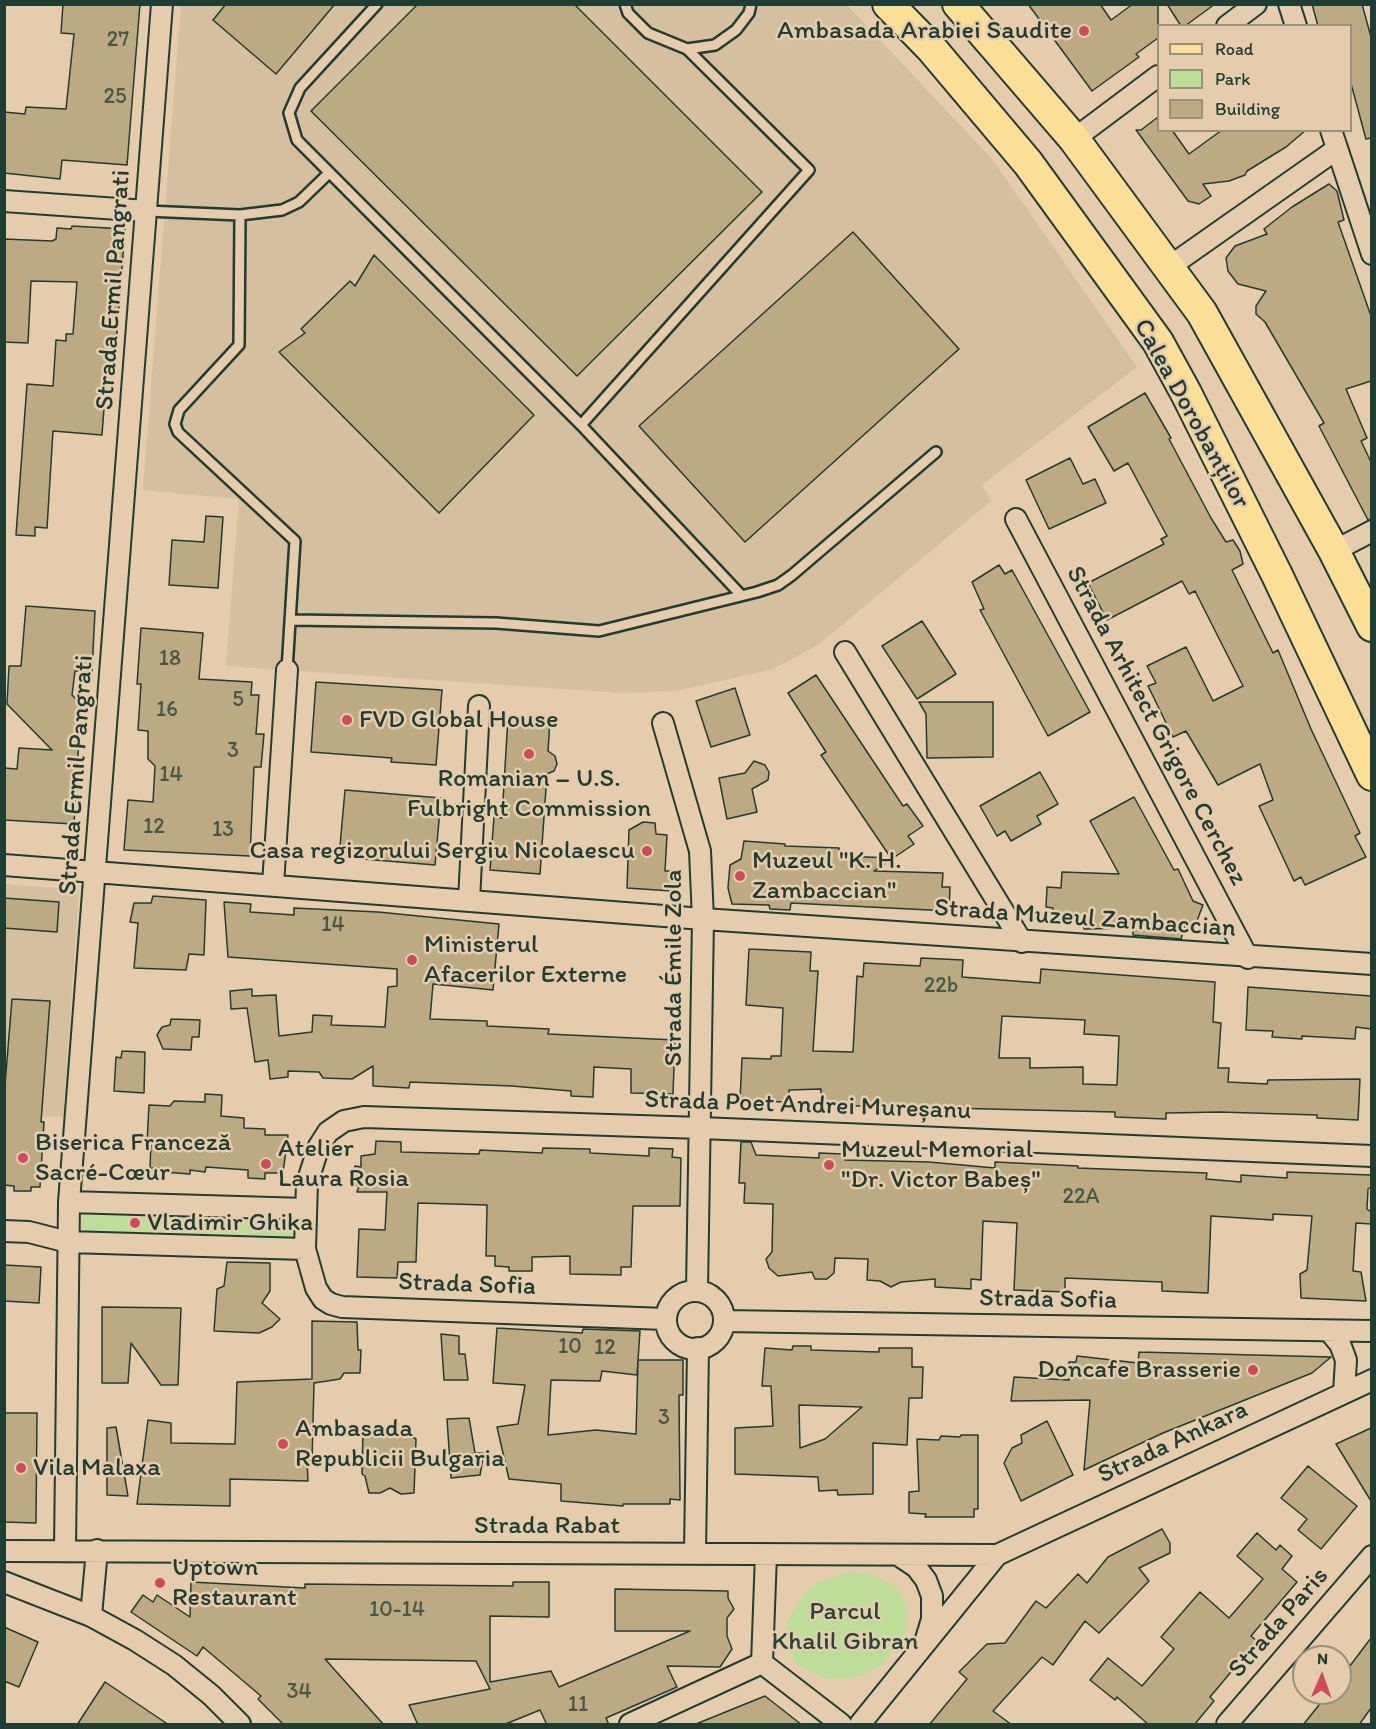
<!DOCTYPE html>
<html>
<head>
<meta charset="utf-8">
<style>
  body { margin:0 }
  #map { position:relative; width:1376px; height:1729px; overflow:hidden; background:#e4ccad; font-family:Itim,sans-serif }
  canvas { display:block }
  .frame { position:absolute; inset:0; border:6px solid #1f3d34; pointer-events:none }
  .legend { position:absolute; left:1157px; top:24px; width:195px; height:108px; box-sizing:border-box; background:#e4ccad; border:2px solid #95937d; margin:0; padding:8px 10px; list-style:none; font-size:18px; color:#1f3d34 }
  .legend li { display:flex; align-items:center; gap:12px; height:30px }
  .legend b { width:30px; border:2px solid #95937d }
  .north { position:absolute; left:1292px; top:1645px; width:60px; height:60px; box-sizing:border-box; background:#e4ccad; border:2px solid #95937d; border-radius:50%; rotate:2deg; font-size:16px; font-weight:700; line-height:24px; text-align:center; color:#1f3d34 }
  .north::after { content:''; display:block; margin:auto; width:21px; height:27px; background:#d1495b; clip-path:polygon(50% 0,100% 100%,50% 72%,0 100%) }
</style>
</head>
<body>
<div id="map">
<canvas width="1376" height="1729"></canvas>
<div class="frame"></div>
<ul class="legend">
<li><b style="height:8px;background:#fbdf96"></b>Road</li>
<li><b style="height:16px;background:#bcde97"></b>Park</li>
<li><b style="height:16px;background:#bcaa82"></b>Building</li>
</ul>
<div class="north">N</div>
</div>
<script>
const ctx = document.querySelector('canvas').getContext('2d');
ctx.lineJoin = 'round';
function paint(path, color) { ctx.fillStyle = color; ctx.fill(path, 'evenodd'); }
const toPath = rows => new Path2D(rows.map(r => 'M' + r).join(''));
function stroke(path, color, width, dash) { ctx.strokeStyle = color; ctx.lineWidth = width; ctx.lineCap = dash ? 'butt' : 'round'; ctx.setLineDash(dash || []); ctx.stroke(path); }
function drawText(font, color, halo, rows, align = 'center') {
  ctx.font = font + ' Itim,sans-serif'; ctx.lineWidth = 5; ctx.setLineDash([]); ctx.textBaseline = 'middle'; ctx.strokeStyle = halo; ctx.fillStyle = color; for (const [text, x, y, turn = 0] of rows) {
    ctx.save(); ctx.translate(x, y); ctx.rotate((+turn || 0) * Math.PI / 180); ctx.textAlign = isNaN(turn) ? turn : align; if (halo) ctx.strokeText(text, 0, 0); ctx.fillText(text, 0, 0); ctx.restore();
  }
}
const built = toPath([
  [181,5,847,5,992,159,1137,367,982,485,991,501,818,645,773,669,677,691,623,693,226,666,239,499,143,490],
  [5,884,79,890,63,1117,5,1115]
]);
const green = toPath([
  [89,1214,290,1221,295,1224,296,1230,295,1235,289,1238,89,1231,83,1228,81,1222,84,1216],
  [853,1572,871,1574,896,1586,903,1598,907,1612,906,1629,902,1641,881,1666,862,1675,844,1679,825,1678,799,1666,792,1657,786,1638,788,1620,807,1591,823,1580]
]);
const building = toPath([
  [63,4,140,4,127,165,62,160,60,179,4,173,4,112,25,114,26,107,66,109,74,34,61,33,63,4],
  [226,4,335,4,276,74,213,20,226,4],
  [418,4,574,4,762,192,577,376,311,111,418,4],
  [1028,4,1100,4,1111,20,1133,4,1158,4,1158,38,1136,54,1139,57,1092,91,1028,4],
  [1167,4,1215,4,1185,26,1181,26,1167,4],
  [1312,4,1362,4,1371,37,1371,138,1366,139,1350,80,1350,26,1318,26,1312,4],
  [1158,117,1158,130,1172,130,1189,154,1222,130,1306,130,1286,147,1247,171,1245,175,1229,181,1203,184,1211,196,1199,204,1188,201,1136,130,1141,130,1158,117],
  [1329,184,1337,191,1344,220,1338,222,1371,316,1371,381,1346,389,1367,438,1361,441,1371,462,1371,519,1368,520,1319,426,1324,423,1265,322,1256,314,1256,306,1266,291,1238,284,1228,271,1226,258,1235,246,1267,234,1264,229,1292,207,1329,184],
  [72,226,125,229,114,369,107,368,102,435,53,431,47,528,35,527,35,536,16,535,27,384,53,386,56,340,66,341,66,334,73,334,77,282,31,281,28,343,4,342,4,239,52,241,56,239,57,228,71,229,72,226],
  [853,232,959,349,745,542,639,426,853,232],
  [374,255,534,415,439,513,279,352,305,333,301,329,350,281,355,286,374,255],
  [1145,393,1171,438,1169,439,1211,518,1226,542,1233,540,1240,551,1243,564,1232,570,1273,653,1278,650,1311,729,1360,833,1355,836,1366,857,1305,885,1301,877,1294,881,1259,806,1273,800,1260,764,1218,785,1186,731,1173,737,1148,686,1156,683,1147,666,1186,647,1213,701,1243,686,1195,591,1189,594,1182,581,1107,620,1088,583,1164,544,1161,539,1167,536,1128,463,1114,471,1088,427,1145,393],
  [1070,458,1083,484,1095,479,1106,503,1049,529,1026,480,1070,458],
  [206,516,223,517,218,588,169,585,172,540,204,542,206,516],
  [999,565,1005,574,1012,570,1090,712,1048,736,980,610,984,609,972,582,999,565],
  [26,606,95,611,92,671,75,671,72,695,81,704,74,824,4,820,4,768,17,769,19,748,52,750,7,704,9,666,21,666,26,606],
  [922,621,956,674,917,699,882,646,922,621],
  [141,628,203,633,199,679,252,682,251,695,259,695,256,734,264,734,261,767,254,767,250,856,124,850,128,800,153,802,155,766,148,759,148,731,138,730,141,684,137,684,141,628],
  [816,675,903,806,907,804,923,826,908,836,914,844,874,871,943,873,942,887,950,887,949,911,791,903,790,910,770,909,769,905,732,904,728,888,730,865,741,859,744,841,785,844,785,846,839,848,839,856,891,858,821,755,826,752,788,693,816,675],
  [316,682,442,690,436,765,391,762,392,758,311,752,316,682],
  [735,688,750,735,711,747,696,701,735,688],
  [919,702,993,702,993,757,927,758,926,714,919,702],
  [508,717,550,720,548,751,555,756,557,764,554,771,547,774,540,874,490,870,494,817,502,818,508,717],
  [754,761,765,765,769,772,768,780,752,789,757,812,727,819,719,778,745,773,754,761],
  [1040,772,1058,804,1037,816,1041,824,1011,841,1005,831,997,836,980,806,1040,772],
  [345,790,441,798,435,865,339,857,345,790],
  [1134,797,1174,870,1178,869,1193,901,1203,905,1195,926,1187,920,1181,939,1133,935,1133,928,1084,929,1084,922,1053,919,1053,908,1046,907,1047,887,1061,888,1062,872,1119,874,1090,821,1134,797],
  [643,822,655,823,656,834,667,835,665,871,673,871,672,891,627,888,629,830,643,822],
  [153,896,206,900,204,955,189,954,186,970,134,968,138,923,130,922,134,903,151,903,153,896],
  [4,898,59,902,57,932,4,928,4,898],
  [224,902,251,904,250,912,294,915,294,908,378,912,499,924,493,990,433,984,430,1019,487,1021,487,1026,549,1029,548,1034,675,1040,673,1094,631,1093,631,1069,594,1067,593,1097,571,1096,571,1091,512,1086,410,1082,409,1088,373,1086,373,1066,352,1079,323,1078,319,1072,288,1071,288,1077,270,1079,268,1060,255,1062,247,1008,231,1009,230,991,252,989,252,996,276,995,279,1036,312,1032,313,1015,332,1016,331,1025,385,1027,388,987,397,986,397,969,228,957,224,902],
  [749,949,811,952,810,971,818,971,813,1051,853,1052,857,976,863,977,864,963,920,966,921,958,963,960,962,977,1040,983,1041,969,1215,982,1213,1022,1221,1023,1218,1068,1229,1068,1228,1082,1267,1084,1268,1080,1360,1079,1358,1120,1317,1118,1317,1115,1220,1112,1166,1113,1166,1119,1115,1117,1115,1112,821,1105,821,1089,789,1090,789,1102,740,1101,742,1058,771,1059,771,1056,781,1056,783,1008,746,1005,749,949],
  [1002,1016,1085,1020,1084,1034,1119,1036,1117,1085,1083,1084,1083,1067,1030,1068,1030,1058,999,1058,1002,1016],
  [1248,987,1371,996,1371,1029,1356,1027,1355,1039,1302,1036,1302,1039,1272,1037,1273,1031,1246,1030,1248,987],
  [12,999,50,1001,41,1122,44,1122,40,1187,31,1187,31,1191,14,1191,14,1186,4,1185,4,1097,12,999],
  [171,1019,200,1020,199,1037,192,1037,191,1050,163,1049,157,1035,162,1027,170,1025,171,1019],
  [122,1051,145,1052,144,1093,114,1091,116,1057,121,1058,122,1051],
  [205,1094,222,1095,221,1116,244,1118,244,1128,265,1129,265,1135,288,1135,283,1173,265,1173,265,1179,248,1178,248,1170,206,1167,205,1172,190,1170,190,1174,163,1172,163,1168,150,1168,151,1143,147,1143,149,1105,170,1106,174,1101,205,1102,205,1094],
  [376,1141,401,1142,401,1152,479,1154,480,1150,542,1153,543,1148,590,1149,590,1153,649,1156,649,1148,673,1149,672,1157,681,1158,680,1206,633,1206,631,1267,621,1267,621,1275,570,1274,570,1256,532,1257,532,1271,509,1271,509,1267,495,1266,495,1256,486,1256,487,1205,418,1203,416,1262,398,1262,397,1278,357,1277,359,1229,385,1230,387,1192,357,1192,359,1186,354,1184,355,1166,361,1167,361,1156,375,1154,376,1141],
  [741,1142,751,1142,756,1155,819,1158,819,1153,843,1154,845,1160,929,1162,995,1168,995,1162,1078,1166,1078,1168,1207,1173,1206,1179,1241,1182,1241,1175,1287,1178,1287,1172,1371,1175,1371,1187,1368,1189,1367,1209,1371,1212,1371,1224,1356,1223,1353,1271,1361,1272,1366,1301,1301,1298,1300,1274,1307,1270,1312,1216,1273,1214,1273,1220,1211,1216,1208,1293,1162,1291,1162,1282,1065,1278,1065,1292,1014,1290,1017,1223,983,1221,981,1280,971,1279,971,1289,935,1287,935,1279,901,1282,891,1287,880,1281,867,1280,868,1259,835,1258,834,1273,827,1279,815,1279,812,1272,778,1276,769,1268,766,1259,772,1252,773,1204,744,1203,745,1183,739,1183,741,1142],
  [227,1262,270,1263,270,1291,262,1303,280,1319,272,1327,259,1333,214,1331,217,1289,224,1286,227,1262],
  [4,1265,41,1267,39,1303,4,1301,4,1265],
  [102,1307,181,1308,178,1385,161,1385,131,1343,128,1383,102,1383,102,1307],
  [312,1321,357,1322,358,1350,361,1350,360,1373,344,1373,340,1379,314,1383,312,1461,307,1460,308,1481,230,1479,230,1506,137,1504,148,1420,171,1423,171,1443,235,1444,237,1382,312,1379,312,1321],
  [497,1328,582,1333,583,1329,640,1331,638,1360,683,1360,683,1395,679,1395,680,1500,670,1499,670,1504,623,1504,623,1506,561,1501,561,1484,509,1479,497,1427,518,1424,525,1385,493,1383,497,1328],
  [638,1360,636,1434,596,1430,548,1435,551,1380,600,1381,602,1371,637,1375,638,1360],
  [441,1334,459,1336,459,1354,465,1354,468,1380,444,1380,441,1334],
  [793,1346,811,1346,811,1350,879,1352,879,1348,912,1348,912,1367,923,1367,922,1398,909,1398,907,1445,873,1443,873,1494,838,1495,837,1490,819,1491,818,1477,735,1474,735,1428,773,1426,771,1386,762,1386,765,1348,792,1350,793,1346],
  [799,1405,862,1407,825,1439,800,1448,799,1405],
  [1139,1352,1331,1357,1312,1373,1163,1433,1084,1470,1090,1400,1011,1401,1014,1377,1069,1380,1069,1362,1076,1362,1077,1356,1138,1363,1139,1352],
  [4,1413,37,1413,36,1523,4,1522,4,1413],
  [469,1418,475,1453,484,1453,480,1475,451,1478,447,1419,469,1418],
  [1047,1421,1073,1475,1021,1501,1004,1463,1012,1448,1022,1443,1021,1435,1047,1421],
  [116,1427,128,1496,107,1495,107,1428,116,1427],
  [1371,1428,1371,1501,1336,1444,1371,1428],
  [363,1429,403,1431,416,1439,414,1493,401,1494,390,1488,380,1493,369,1493,365,1476,362,1474,363,1429],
  [961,1435,978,1435,978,1509,974,1509,974,1517,925,1517,926,1514,909,1513,909,1492,919,1491,917,1439,939,1440,941,1436,960,1437,961,1435],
  [1308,1466,1357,1506,1321,1549,1298,1530,1307,1519,1281,1498,1308,1466],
  [1162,1529,1170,1543,1170,1553,1139,1568,1149,1581,1099,1633,1085,1621,1053,1665,1042,1657,993,1711,1012,1725,929,1725,967,1679,959,1672,987,1644,1005,1643,1036,1601,1046,1608,1078,1574,1087,1583,1108,1557,1162,1529],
  [1257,1533,1276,1550,1280,1545,1292,1556,1282,1569,1297,1582,1251,1636,1257,1641,1210,1697,1214,1701,1194,1725,1149,1725,1117,1697,1115,1700,1090,1680,1108,1658,1142,1686,1174,1649,1161,1637,1200,1592,1229,1618,1263,1579,1237,1556,1257,1533],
  [191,1582,305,1588,305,1584,513,1586,513,1582,549,1582,549,1617,490,1616,490,1682,551,1671,559,1687,690,1631,615,1631,615,1589,728,1591,728,1598,734,1609,727,1618,727,1636,732,1649,720,1667,667,1666,677,1687,606,1718,609,1725,547,1725,540,1710,503,1725,418,1725,409,1705,490,1689,476,1661,325,1659,384,1725,284,1725,258,1699,261,1696,203,1647,197,1656,131,1612,143,1595,153,1602,157,1595,190,1617,191,1582],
  [4,1627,38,1642,19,1687,4,1681,4,1627],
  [1371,1638,1371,1708,1359,1725,1303,1725,1327,1695,1340,1693,1340,1679,1371,1638],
  [105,1682,169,1725,77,1725,105,1682],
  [765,1696,802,1725,696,1725,696,1724,765,1696]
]);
const service = toPath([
  [377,4,300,88,289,113,297,140,581,425,741,595],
  [625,4,628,13,648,33,687,49,715,45,736,30,749,13,751,4],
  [147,211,240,215,282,210,299,202,328,174],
  [240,215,239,345,179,410,175,424,178,432,295,541,287,670],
  [581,425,809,170,687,49],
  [292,620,496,623,599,631,757,592,778,585,792,575,936,452]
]);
const minor = toPath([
  [1289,4,1296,26],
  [1227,26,1256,4],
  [1331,130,1372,254],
  [1074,139,1158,76],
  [4,201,147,211],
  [1169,267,1337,149],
  [1016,519,1248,958],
  [1334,551,1372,531],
  [845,652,1022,942],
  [663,723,700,851,703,919,697,1290],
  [4,865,703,919,1372,964],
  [273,885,287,670],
  [469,900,479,706],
  [69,1202,306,1209],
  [4,1231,29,1232,68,1242,305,1249],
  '666 1320a29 29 0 1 1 58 0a29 29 0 1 1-58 0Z',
  [666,1319,342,1307,331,1304,323,1299,316,1288,305,1249,307,1183,319,1146,328,1132,344,1121,364,1117,701,1128,1372,1156],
  [724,1321,1372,1331],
  [1329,1331,1340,1344,1346,1360,1344,1393],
  [65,1550,69,1202,162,4],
  [4,1551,997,1555],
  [695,1554,698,1348],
  [766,1554,762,1663,841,1724],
  [898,1555,916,1567,926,1580,932,1596,932,1619,926,1639],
  [4,1582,91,1616,135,1640,174,1665,211,1695,240,1724],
  [91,1616,97,1550],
  [630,1724,762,1663],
  [860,1724,997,1555,1372,1380],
  [1227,1724,1372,1556]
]);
const primary = toPath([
  [888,4,931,48,1028,163,1158,342,1186,393,1277,575,1372,775],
  [958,4,1074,139,1202,313,1334,551,1372,626]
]);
const markers = [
  [1084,31,6,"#d1495b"],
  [347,720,6,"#d1495b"],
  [529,754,6,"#d1495b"],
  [647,851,6,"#d1495b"],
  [740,876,6,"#d1495b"],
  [412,960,6,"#d1495b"],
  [23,1158,6,"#d1495b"],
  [266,1164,6,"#d1495b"],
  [829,1165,6,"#d1495b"],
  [135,1223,6,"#d1495b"],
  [1253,1370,6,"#d1495b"],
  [283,1444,6,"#d1495b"],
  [21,1468,6,"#d1495b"],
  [160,1583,6,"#d1495b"]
];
const numberNames = [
  ["27",118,40],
  ["25",115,97],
  ["18",170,659],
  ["5",238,700],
  ["16",167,710],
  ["3",233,751],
  ["14",171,775],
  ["12",154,827],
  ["13",223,830],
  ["14",333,925],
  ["22b",941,986],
  ["22A",1081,1197],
  ["10",570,1347],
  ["12",605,1348],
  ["3",664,1418],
  ["10-14",397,1610],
  ["34",299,1692],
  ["11",578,1705]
];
const poiNames = [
  ["Ambasada Arabiei Saudite",1072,31,"right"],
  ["FVD Global House",359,720],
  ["Romanian – U.S.",529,779,"center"],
  ["Fulbright Commission",529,809,"center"],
  ["Casa regizorului Sergiu Nicolaescu",635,851,"right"],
  ["Muzeul \"K. H.",752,861],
  ["Zambaccian\"",752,891],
  ["Ministerul",424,945],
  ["Afacerilor Externe",424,975],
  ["Biserica Franceză",35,1143],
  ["Sacré-Cœur",35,1173],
  ["Atelier",278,1149],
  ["Laura Rosia",278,1179],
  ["Muzeul Memorial",841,1150],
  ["\"Dr. Victor Babeș\"",841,1180],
  ["Vladimir Ghika",147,1223],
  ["Doncafe Brasserie",1241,1370,"right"],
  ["Ambasada",295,1429],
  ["Republicii Bulgaria",295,1459],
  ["Vila Malaxa",33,1468],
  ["Uptown",172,1568],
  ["Restaurant",172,1598]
];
const streetNames = [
  ["Strada Ermil Pangrati",114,290,-86],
  ["Calea Dorobanților",1191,414,61],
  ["Strada Arhitect Grigore Cerchez",1156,726,62],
  ["Strada Ermil Pangrati",77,775,-86],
  ["Strada Muzeul Zambaccian",1085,919,4],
  ["Strada Émile Zola",674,968,-90],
  ["Strada Poet Andrei Mureșanu",808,1106,2],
  ["Strada Sofia",467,1285,2],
  ["Strada Sofia",1048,1300,1],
  ["Strada Ankara",1173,1443,-25],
  ["Strada Rabat",547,1526],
  ["Strada Paris",1279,1623,-49]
];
const parkNames = [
  ["Parcul",845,1612],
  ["Khalil Gibran",845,1642]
];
paint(built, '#d4bf9e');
paint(green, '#bcde97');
paint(building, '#bcaa82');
stroke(building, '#1f3d34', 1.5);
stroke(service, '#1f3d34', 14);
stroke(minor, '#1f3d34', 24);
stroke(primary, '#1f3d34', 34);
stroke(service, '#e4ccad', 9);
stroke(minor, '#e4ccad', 20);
stroke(primary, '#fbdf96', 30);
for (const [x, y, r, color] of markers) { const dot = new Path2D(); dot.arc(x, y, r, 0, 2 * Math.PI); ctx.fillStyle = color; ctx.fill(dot); stroke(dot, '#e4ccad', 2); }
drawText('22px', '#465848', null, numberNames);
drawText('26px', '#1f3d34', '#e4ccad', poiNames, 'left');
drawText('26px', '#1f3d34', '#e4ccad', streetNames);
drawText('26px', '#274539', '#e4ccad', parkNames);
</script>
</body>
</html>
